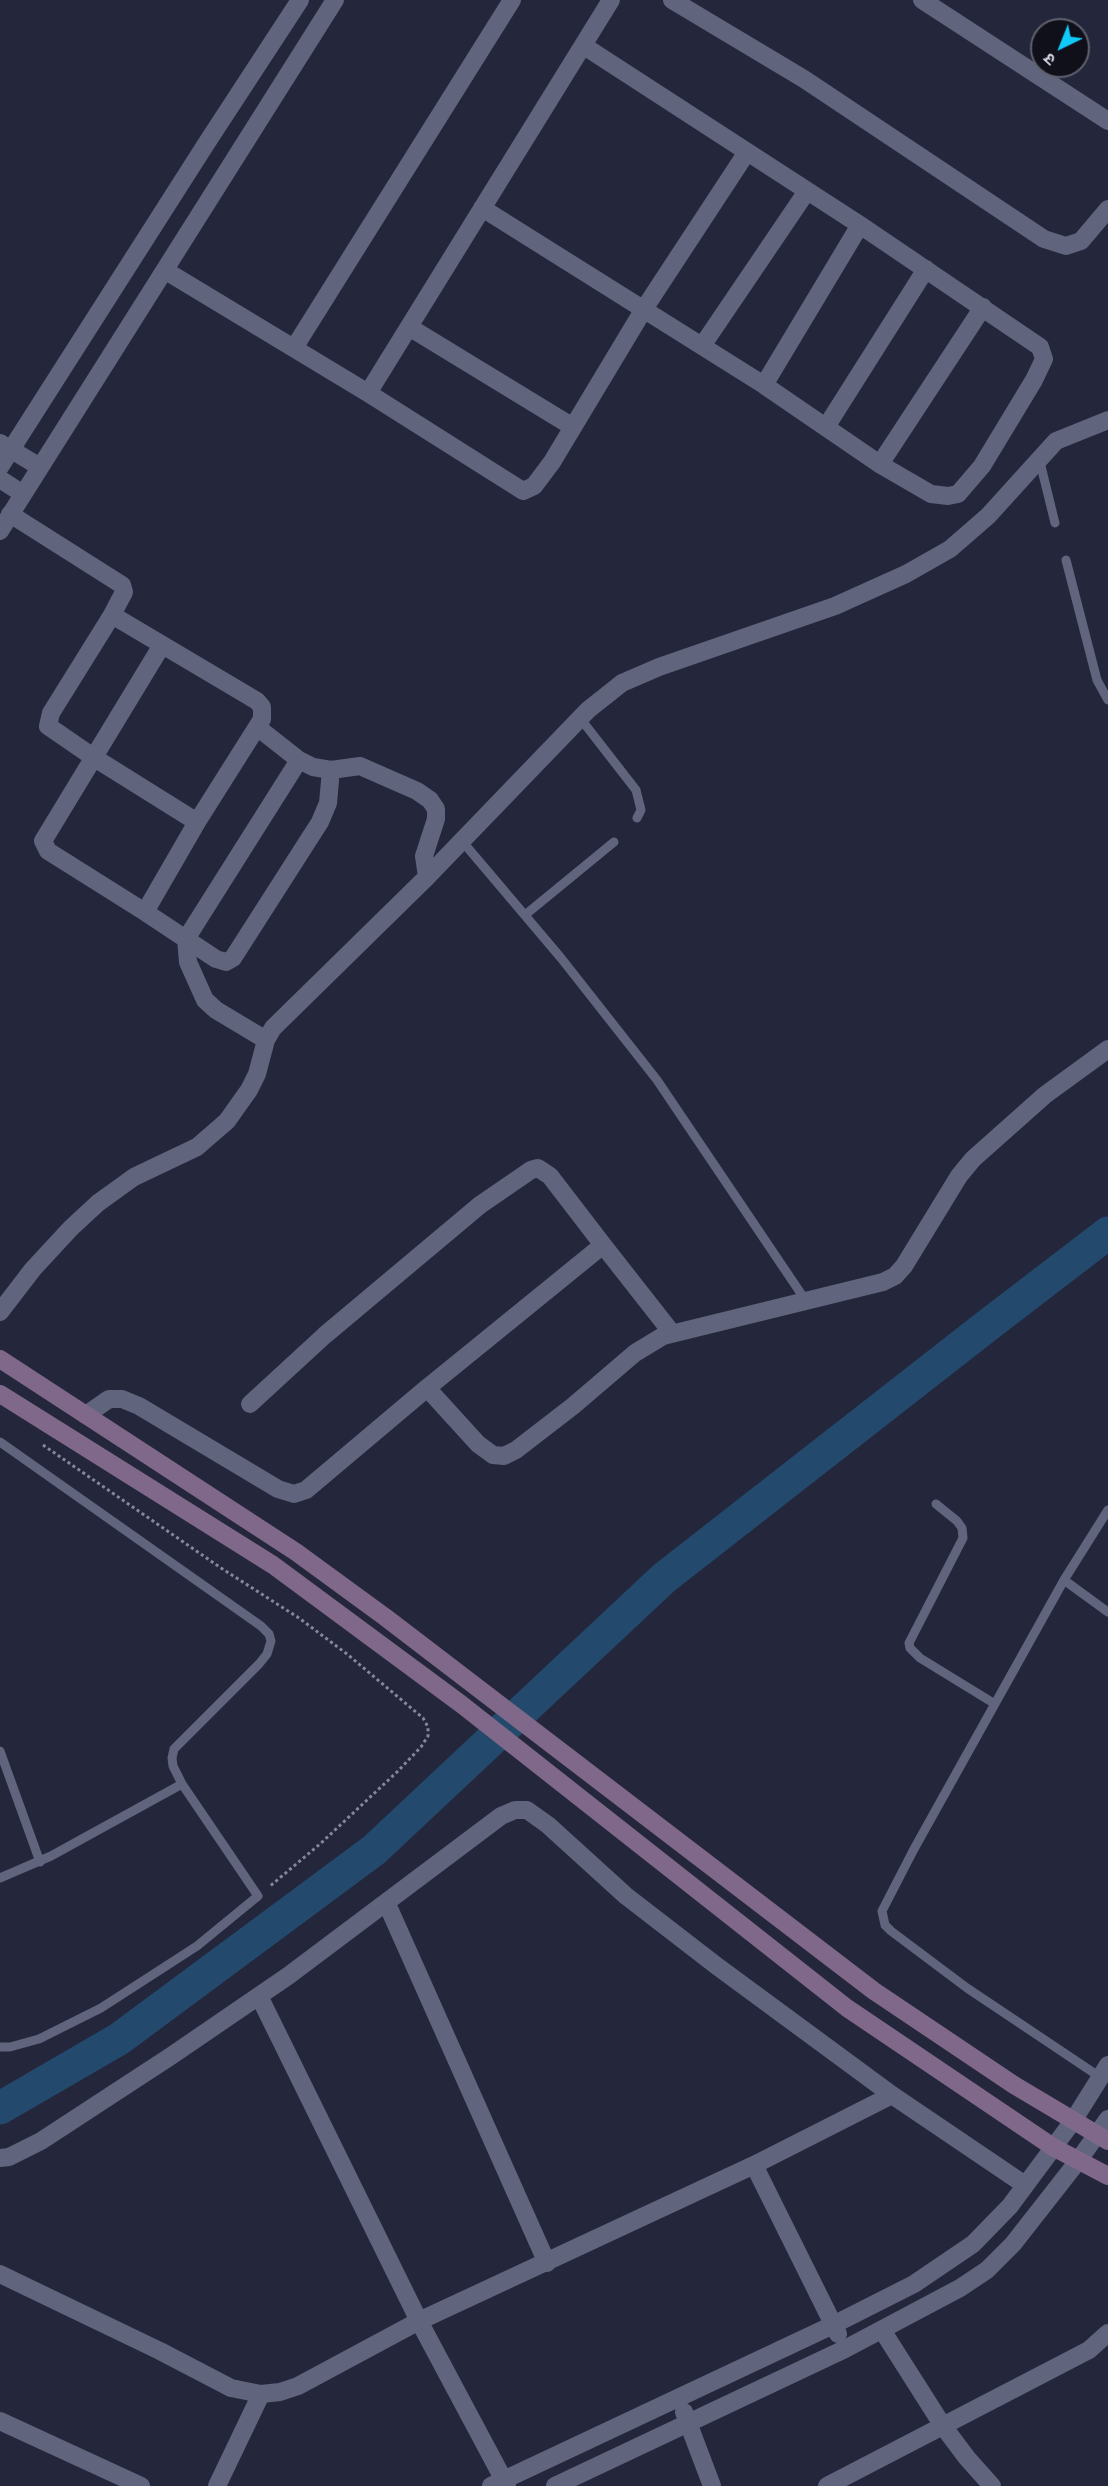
<!DOCTYPE html>
<html>
<head>
<meta charset="utf-8">
<style>
  body { margin:0 }
  #map { position:relative; width:1108px; height:2486px; overflow:hidden; background:#24263c; font-family:"IBM Plex Sans","Noto Sans Devanagari",sans-serif }
  canvas { display:block }
  .north { position:absolute; left:1030px; top:18px; width:60px; height:60px; box-sizing:border-box; background:#0f101a; border:2px solid #5f606c; border-radius:50%; rotate:223deg; font-size:16px; font-weight:700; line-height:24px; text-align:center; color:#d7d9e7 }
  .north::after { content:''; display:block; margin:auto; width:21px; height:27px; background:#10cafa; clip-path:polygon(50% 0,100% 100%,50% 72%,0 100%) }
</style>
</head>
<body>
<div id="map">
<canvas width="1108" height="2486"></canvas>
<div class="north">उ</div>
</div>
<script>
const ctx = document.querySelector('canvas').getContext('2d');
ctx.lineJoin = 'round';
const toPath = rows => new Path2D(rows.map(r => 'M' + r).join(''));
function stroke(path, color, width, dash) { ctx.strokeStyle = color; ctx.lineWidth = width; ctx.lineCap = dash ? 'butt' : 'round'; ctx.setLineDash(dash || []); ctx.stroke(path); }
const river = toPath([
  [0,2108,119,2039,374,1850,664,1578,988,1325,1108,1233]
]);
const path = toPath([
  [43,1445,221,1568,299,1618,347,1654,423,1718,428,1727,428,1736,421,1747,397,1772,320,1844,269,1887]
]);
const lane = toPath([
  [1039,458,1055,523],
  [1066,560,1097,680,1108,700],
  [580,718,636,790,641,810,637,818],
  [462,841,561,958,657,1080,806,1301],
  [525,915,614,842],
  [0,1442,261,1626,269,1634,271,1641,267,1654,259,1664,174,1749,172,1758,173,1766,182,1784,258,1896,197,1946,101,2008,39,2039,10,2047,0,2047],
  [936,1504,957,1521,962,1528,963,1538,909,1643,910,1648,920,1658,995,1704],
  [1064,1580,1108,1612],
  [0,1751,40,1862],
  [0,1878,51,1856,182,1784],
  [1100,2077,967,1988,891,1931,885,1925,882,1911,914,1849,1064,1580,1108,1510]
]);
const street = toPath([
  [672,0,804,79,1044,239,1066,246,1081,241,1108,209],
  [922,0,1108,121],
  [482,208,764,385,881,465,931,494,948,496,958,494,982,466,1034,380,1044,359,1040,347,860,225,584,46],
  [166,271,368,393,523,491,534,486,552,462,644,309,747,152],
  [409,327,573,427],
  [702,346,807,191],
  [294,348,512,0],
  [764,385,860,225],
  [368,393,611,0],
  [826,427,926,269],
  [0,443,40,467],
  [880,464,983,307],
  [0,467,206,144,300,0],
  [0,479,23,494],
  [10,514,122,585,124,592,112,615,257,701,262,707,262,719,197,822,145,912,48,851,43,841,162,645],
  [0,531,335,0],
  [112,615,51,713,48,726,93,757,197,822],
  [257,727,299,760,313,767,331,770,360,766,417,791,430,800,436,809,436,819,424,856,427,877],
  [145,912,216,959,226,962,233,958,320,822,328,803,331,770],
  [266,1040,216,1010,205,1000,188,962,186,939,299,760],
  [0,1312,33,1269,71,1228,98,1203,134,1177,197,1147,227,1121,249,1090,257,1074,266,1040,273,1028,427,877,588,710,622,683,659,667,835,606,906,574,950,549,988,516,1056,441,1108,420],
  [427,1388,603,1245,672,1333],
  [250,1404,325,1335,480,1205,531,1170,538,1168,550,1176,603,1245],
  [86,1415,109,1399,122,1399,139,1406,278,1489,294,1494,306,1490,427,1388,478,1444,493,1455,504,1456,516,1450,573,1406,635,1353,663,1336,883,1282,895,1276,904,1266,959,1176,973,1159,1045,1095,1108,1049],
  [387,1904,547,2263],
  [259,1996,419,2321,507,2486],
  [0,2158,9,2157,41,2141,171,2056,288,1976,501,1816,515,1810,527,1810,548,1825,625,1895,717,1966,892,2095,1025,2185],
  [754,2165,838,2334],
  [0,2274,160,2351,231,2388,261,2394,280,2392,298,2386,419,2321,754,2165,892,2095],
  [882,2330,943,2426,967,2458,992,2486],
  [684,2412,712,2486],
  [0,2421,141,2486],
  [217,2486,261,2394],
  [491,2486,833,2325,914,2284,973,2244,1010,2206,1073,2121,1108,2065],
  [555,2486,845,2349,960,2288,987,2270,1013,2244,1078,2161,1108,2119],
  [827,2486,1089,2350,1108,2333]
]);
const secondary = toPath([
  [0,1359,296,1552,385,1617,874,1991,1014,2085,1108,2141],
  [0,1394,273,1565,461,1704,847,2008,1053,2147,1108,2176]
]);
stroke(river, '#234a6d', 33);
stroke(path, '#86889a', 3, [3, 3]);
stroke(lane, '#60647c', 9);
stroke(street, '#60647c', 18);
stroke(secondary, '#7f6889', 18);
</script>
</body>
</html>
